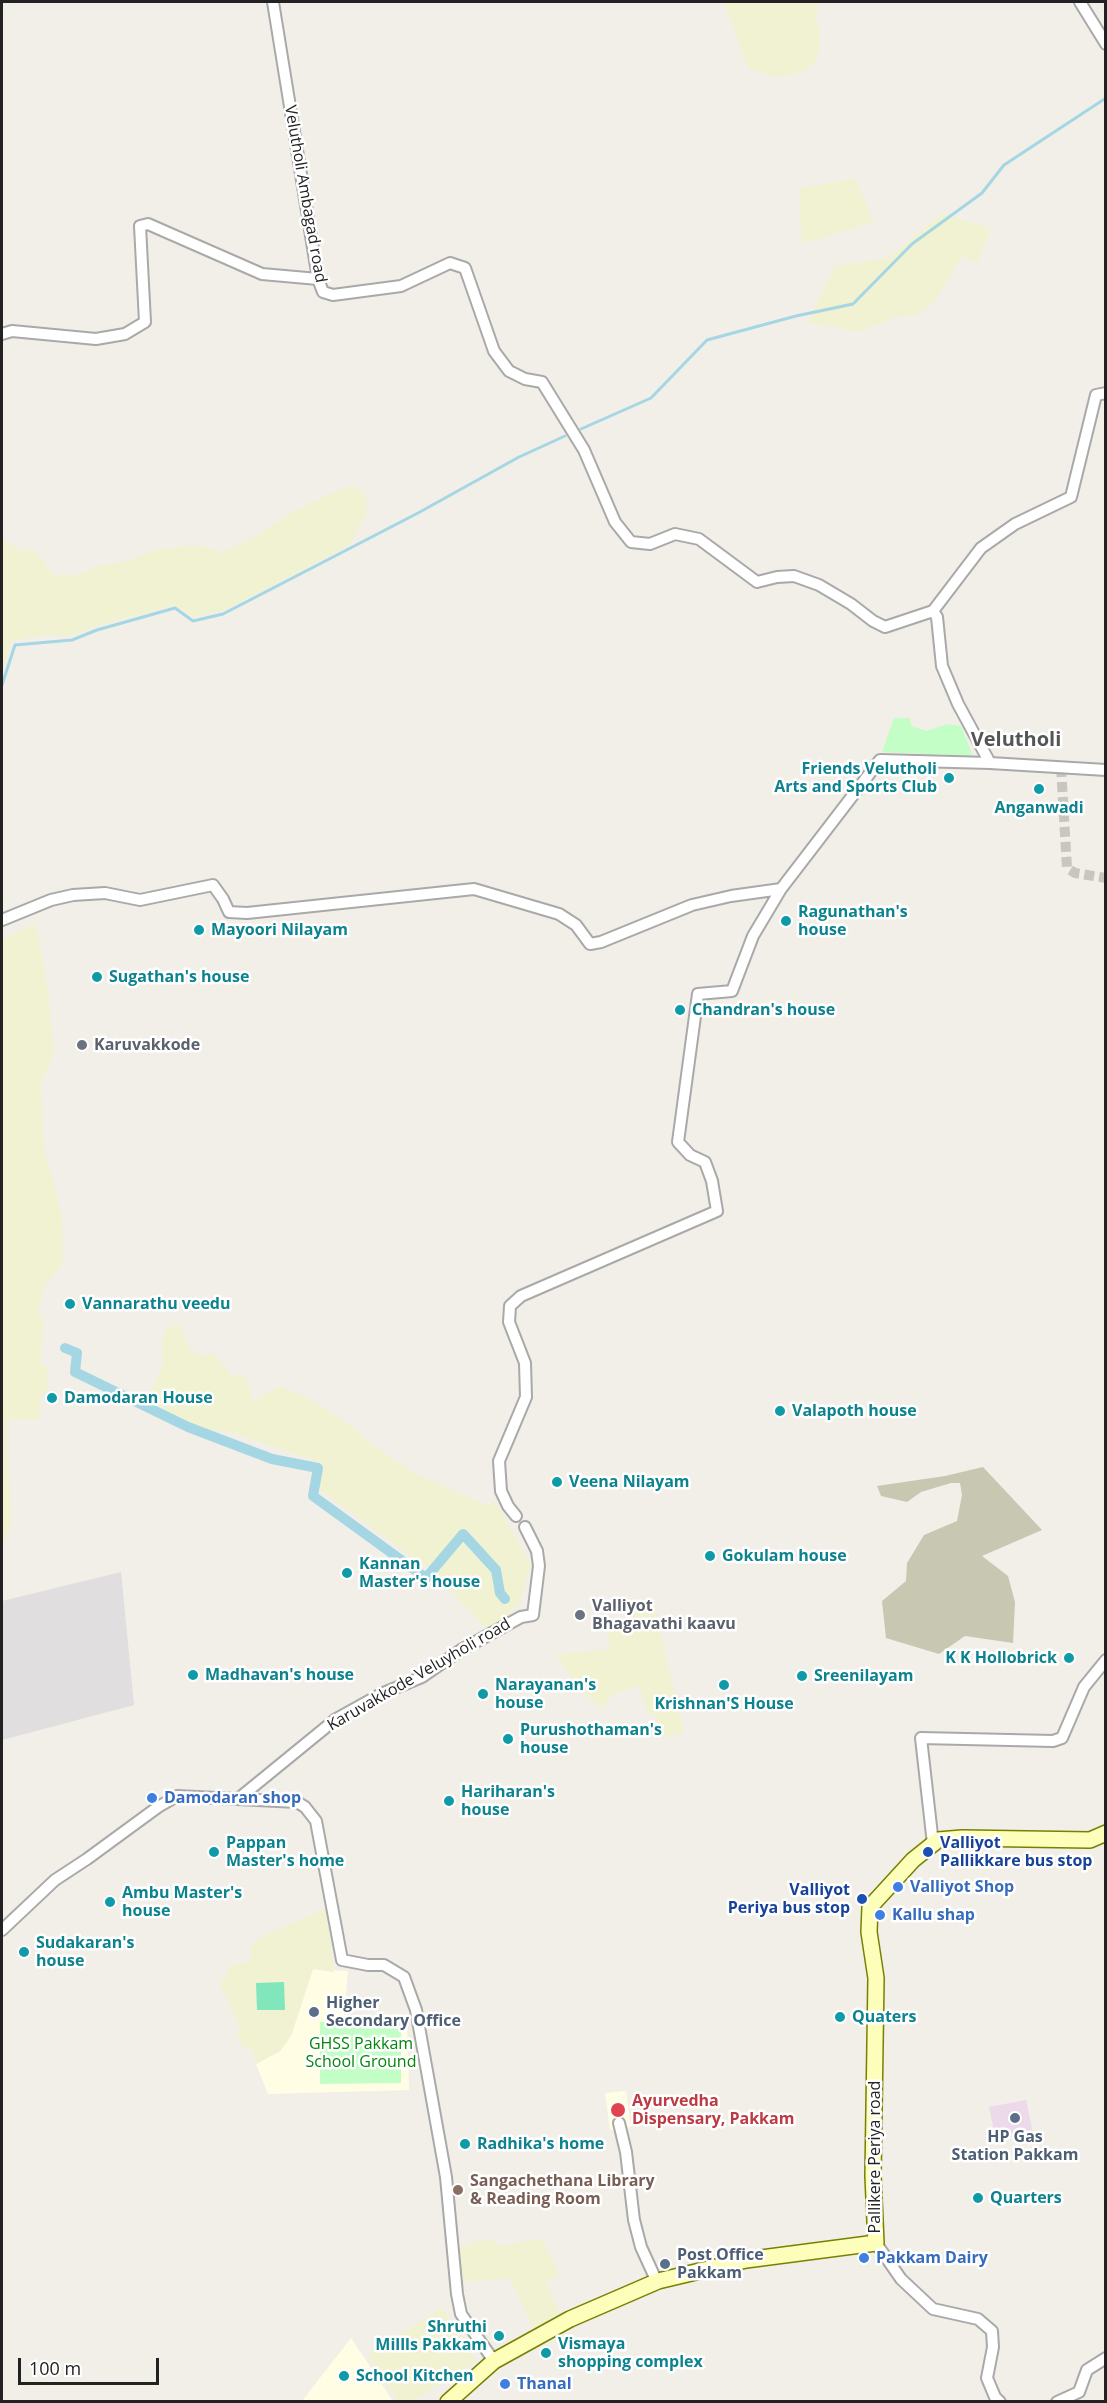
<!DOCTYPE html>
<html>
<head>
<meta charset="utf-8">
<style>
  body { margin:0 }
  #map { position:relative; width:1107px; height:2403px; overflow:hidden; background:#f2efe8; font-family:"Open Sans",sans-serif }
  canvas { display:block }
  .frame { position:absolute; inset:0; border:3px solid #222; pointer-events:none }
  .scale { position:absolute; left:18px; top:2358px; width:141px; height:27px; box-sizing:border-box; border:3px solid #222; border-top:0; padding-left:8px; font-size:18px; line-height:21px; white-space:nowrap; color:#222; -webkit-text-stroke:4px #fff; paint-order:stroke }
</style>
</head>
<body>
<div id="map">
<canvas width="1107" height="2403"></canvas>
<div class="frame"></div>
<div class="scale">100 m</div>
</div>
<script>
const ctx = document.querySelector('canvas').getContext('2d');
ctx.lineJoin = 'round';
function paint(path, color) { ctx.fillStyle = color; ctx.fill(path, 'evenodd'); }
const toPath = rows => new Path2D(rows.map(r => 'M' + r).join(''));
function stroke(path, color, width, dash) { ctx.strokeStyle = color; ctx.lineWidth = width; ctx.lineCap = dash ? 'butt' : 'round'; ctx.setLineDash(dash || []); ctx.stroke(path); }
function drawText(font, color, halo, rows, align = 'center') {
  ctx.font = font + ' "Open Sans",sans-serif'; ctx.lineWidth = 5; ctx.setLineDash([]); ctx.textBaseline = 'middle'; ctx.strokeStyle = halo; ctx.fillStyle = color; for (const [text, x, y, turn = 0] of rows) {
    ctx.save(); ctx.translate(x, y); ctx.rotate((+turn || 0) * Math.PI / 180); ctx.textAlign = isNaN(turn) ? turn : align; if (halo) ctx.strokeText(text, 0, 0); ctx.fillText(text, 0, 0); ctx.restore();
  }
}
const residential = toPath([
  [121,1572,134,1705,2,1740,2,1601]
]);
const industrial = toPath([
  [1026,2100,1033,2133,996,2140,989,2107]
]);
const education = toPath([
  [313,1969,348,1971,344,2015,407,2017,409,2090,268,2094,256,2064,280,2051,291,2036],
  [626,2091,631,2127,610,2130,605,2093],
  [351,2338,393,2401,302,2401]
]);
const construction = toPath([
  [983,1467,1042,1530,982,1556,1008,1576,1015,1602,1013,1643,965,1636,939,1654,886,1638,882,1601,906,1581,907,1563,924,1535,957,1521,962,1495,960,1483,951,1483,921,1492,907,1502,881,1496,877,1486,945,1476]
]);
const farmland = toPath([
  [724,2,819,2,815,20,820,28,819,52,815,63,800,73,776,77,748,69],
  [855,178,874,222,802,244,799,189],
  [941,214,991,228,977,263,962,256,936,300,915,316,898,316,860,332,807,323,835,266,888,258],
  [357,487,364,493,367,503,366,516,348,546,223,611,193,617,175,605,96,626,72,636,47,635,12,641,2,671,2,539,22,551,33,549,53,575,78,575,98,566,129,561,147,552,185,546,203,546,221,552,250,540,293,512,340,489],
  [36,923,48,992,54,1055,41,1082,44,1147,62,1218,63,1263,44,1286,39,1312,44,1324,40,1361,48,1368,47,1393,41,1393,39,1420,10,1419,7,1436,12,1524,2,1548,2,939],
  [179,1324,189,1349,198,1356,215,1354,234,1379,240,1373,247,1380,253,1401,281,1386,315,1402,352,1427,374,1446,414,1473,488,1506,492,1501,497,1505,531,1564,520,1603,511,1610,508,1618,497,1622,497,1628,486,1628,430,1570,319,1489,323,1464,230,1432,206,1429,175,1417,148,1396,162,1369,163,1338,166,1329],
  [631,1600,653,1600,684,1734,659,1736,656,1715,648,1714,639,1686,613,1694,602,1709,578,1688,556,1655,609,1649,609,1621,631,1619],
  [326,1908,334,1972,313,1969,291,2036,280,2051,256,2064,252,2049,242,2047,237,2031,241,2029,220,1984,232,1965,250,1962,250,1947,264,1936],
  [543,2239,559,2275,546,2282,562,2319,534,2331,510,2278,463,2282,460,2247,469,2246,470,2242,495,2240,498,2246],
  [442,2307,476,2361,413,2401,398,2401,368,2355]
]);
const park = toPath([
  [894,718,909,718,912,726,927,731,947,724,961,726,973,756,882,752],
  [320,2022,401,2022,401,2083,320,2084]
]);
const pitch = toPath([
  [284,1982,285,2010,257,2010,256,1983]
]);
const stream = toPath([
  [581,429,651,398,707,340,796,316,853,304,912,244,982,193,1004,165,1106,98],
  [2,685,15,645,72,640,97,630,175,608,193,621,223,614,418,513,519,457,565,436]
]);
const canal = toPath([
  [65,1348,77,1353,75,1372,188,1427,272,1459,318,1468,313,1496,426,1578,463,1534,496,1570,500,1593,505,1599]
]);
const minorTunnel = toPath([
  [1061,767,1067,868,1075,873,1106,878]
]);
const minor = toPath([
  [273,2,318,279,323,292,333,295,401,286,450,263,465,268,494,351,509,371,525,379,542,382,584,450,615,522,631,542,650,544,675,534,699,539,757,582,777,577,794,576,819,585,851,604,873,621,885,627,933,611],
  [1080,2,1106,44],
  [2,334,12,331,96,339,125,334,145,322,140,226,148,224,262,274,318,279],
  [1106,393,1096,395,1071,497,1015,524,981,548,933,611,937,617,942,666,958,704,990,763,1106,770],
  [2,920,51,900,73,895,105,893,140,900,213,885,223,899,229,912,247,913,474,889,559,914,576,925,590,944,601,942,692,905,731,896,781,889],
  [516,1516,508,1506,501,1491,499,1461,526,1397,525,1363,509,1322,510,1306,521,1296,717,1211,712,1181,705,1162,690,1155,678,1142,698,994,732,991,753,936,781,889,880,760,990,763],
  [238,1799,336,1719,381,1694,422,1677,461,1650,521,1617,533,1615,539,1566,537,1551,525,1527],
  [933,1844,921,1738,1053,1741,1062,1738,1084,1687,1106,1660],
  [2,1930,55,1880,87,1859,158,1807,177,1796,297,1802,305,1807,316,1821,342,1960,368,1965,384,1965,404,1977,416,2010,446,2177,457,2294,461,2314,494,2361],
  [619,2123,626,2152,634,2220,641,2247,657,2282],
  [876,2243,901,2279,933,2309,978,2319,992,2331,993,2347,987,2378,995,2397,1000,2402],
  [1057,2402,1079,2392,1087,2370,1106,2358]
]);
const secondary = toPath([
  [448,2402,494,2361,570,2319,658,2281,746,2260,876,2243,873,2176,876,1978,869,1932,870,1907,913,1860,938,1840,962,1838,1090,1840,1106,1833]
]);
const markers = [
  [949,778,6,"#0f9aa8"],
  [1039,789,6,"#0f9aa8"],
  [786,921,6,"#0f9aa8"],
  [199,930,6,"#0f9aa8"],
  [97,977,6,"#0f9aa8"],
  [680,1010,6,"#0f9aa8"],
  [82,1045,6,"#6b7280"],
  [70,1304,6,"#0f9aa8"],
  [52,1398,6,"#0f9aa8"],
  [780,1411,6,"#0f9aa8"],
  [557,1482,6,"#0f9aa8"],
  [710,1556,6,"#0f9aa8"],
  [347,1573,6,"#0f9aa8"],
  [580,1615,6,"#6b7280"],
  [1069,1658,6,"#0f9aa8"],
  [193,1675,6,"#0f9aa8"],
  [802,1676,6,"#0f9aa8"],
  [724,1685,6,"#0f9aa8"],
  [483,1694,6,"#0f9aa8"],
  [508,1739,6,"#0f9aa8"],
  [152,1798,6,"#3f7fe0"],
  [449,1801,6,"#0f9aa8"],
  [214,1852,6,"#0f9aa8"],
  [928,1852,6,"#1a4fb4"],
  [898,1887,6,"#3f7fe0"],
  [862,1899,6,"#1a4fb4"],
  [110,1902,6,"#0f9aa8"],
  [880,1915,6,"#3f7fe0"],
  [24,1952,6,"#0f9aa8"],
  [314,2012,6,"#5c6f8a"],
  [840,2017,6,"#0f9aa8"],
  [618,2110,8,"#e0444e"],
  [1015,2118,6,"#5c6f8a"],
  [465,2144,6,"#0f9aa8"],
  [458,2190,6,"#8d6e63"],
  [978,2198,6,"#0f9aa8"],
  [864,2258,6,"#3f7fe0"],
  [665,2264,6,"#5c6f8a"],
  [499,2336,6,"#0f9aa8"],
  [546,2353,6,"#0f9aa8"],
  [344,2376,6,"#0f9aa8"],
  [505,2384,6,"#3f7fe0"]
];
const streetNames = [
  ["Velutholi Ambagad road",305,194,80],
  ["Karuvakkode Veluyholi road",419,1675,-30],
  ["Pallikere Periya road",875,2157,-90]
];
const cultureNames = [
  ["Friends Velutholi",937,769,"right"],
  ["Arts and Sports Club",937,787,"right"],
  ["Anganwadi",1039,808,"center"],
  ["Ragunathan's",798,912],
  ["house",798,930],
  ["Mayoori Nilayam",211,930],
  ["Sugathan's house",109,977],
  ["Chandran's house",692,1010],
  ["Vannarathu veedu",82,1304],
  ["Damodaran House",64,1398],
  ["Valapoth house",792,1411],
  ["Veena Nilayam",569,1482],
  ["Gokulam house",722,1556],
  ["Kannan",359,1564],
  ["Master's house",359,1582],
  ["K K Hollobrick",1057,1658,"right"],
  ["Madhavan's house",205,1675],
  ["Sreenilayam",814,1676],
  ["Narayanan's",495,1685],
  ["house",495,1703],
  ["Krishnan'S House",724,1704,"center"],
  ["Purushothaman's",520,1730],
  ["house",520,1748],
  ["Hariharan's",461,1792],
  ["house",461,1810],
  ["Pappan",226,1843],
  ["Master's home",226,1861],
  ["Ambu Master's",122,1893],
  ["house",122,1911],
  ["Sudakaran's",36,1943],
  ["house",36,1961],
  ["Quaters",852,2017],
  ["Radhika's home",477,2144],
  ["Quarters",990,2198],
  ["Shruthi",487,2327,"right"],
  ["Millls Pakkam",487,2345,"right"],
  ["Vismaya",558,2344],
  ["shopping complex",558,2362],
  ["School Kitchen",356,2376]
];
const worshipNames = [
  ["Karuvakkode",94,1045],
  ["Valliyot",592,1606],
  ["Bhagavathi kaavu",592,1624]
];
const shopNames = [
  ["Damodaran shop",164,1798],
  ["Valliyot Shop",910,1887],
  ["Kallu shap",892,1915],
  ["Pakkam Dairy",876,2258],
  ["Thanal",517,2384]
];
const transitNames = [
  ["Valliyot",940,1843],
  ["Pallikkare bus stop",940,1861],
  ["Valliyot",850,1890,"right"],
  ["Periya bus stop",850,1908,"right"]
];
const serviceNames = [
  ["Higher",326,2003],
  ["Secondary Office",326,2021],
  ["HP Gas",1015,2137,"center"],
  ["Station Pakkam",1015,2155,"center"],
  ["Post Office",677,2255],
  ["Pakkam",677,2273]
];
const parkNames = [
  ["GHSS Pakkam",361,2044],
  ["School Ground",361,2062]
];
const healthNames = [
  ["Ayurvedha",632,2101],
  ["Dispensary, Pakkam",632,2119]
];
const educationNames = [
  ["Sangachethana Library",470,2181],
  ["& Reading Room",470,2199]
];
const quarterNames = [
  ["Velutholi",1016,740]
];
paint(residential, '#e0dede');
paint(industrial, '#ecd9e9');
paint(education, '#fffee4');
paint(construction, '#c8c7b2');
paint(farmland, '#f0f2d2');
paint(park, '#c3fec7');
paint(pitch, '#81e6bc');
stroke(stream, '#a5d6e3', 3);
stroke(canal, '#a5d6e3', 10);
stroke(minorTunnel, '#c8c6c0', 10, [10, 5]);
stroke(minor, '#a9a9a9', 14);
stroke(secondary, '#778100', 18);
stroke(minor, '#fff', 10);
stroke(secondary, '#fdfeba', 15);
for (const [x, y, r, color] of markers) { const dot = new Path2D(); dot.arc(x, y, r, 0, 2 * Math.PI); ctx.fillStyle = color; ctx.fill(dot); stroke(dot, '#fff', 2); }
drawText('16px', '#222', '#fff', streetNames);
drawText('bold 16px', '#0d838f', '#fff', cultureNames, 'left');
drawText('bold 16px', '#5b616d', '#fff', worshipNames, 'left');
drawText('bold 16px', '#366cbe', '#fff', shopNames, 'left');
drawText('bold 16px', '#164399', '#fff', transitNames, 'left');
drawText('bold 16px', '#4e5e75', '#fff', serviceNames, 'left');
drawText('16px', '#04860b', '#fff', parkNames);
drawText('bold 16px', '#be3a42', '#fff', healthNames, 'left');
drawText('bold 16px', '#785e54', '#fff', educationNames, 'left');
drawText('bold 20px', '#555', '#fff', quarterNames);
</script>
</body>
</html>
